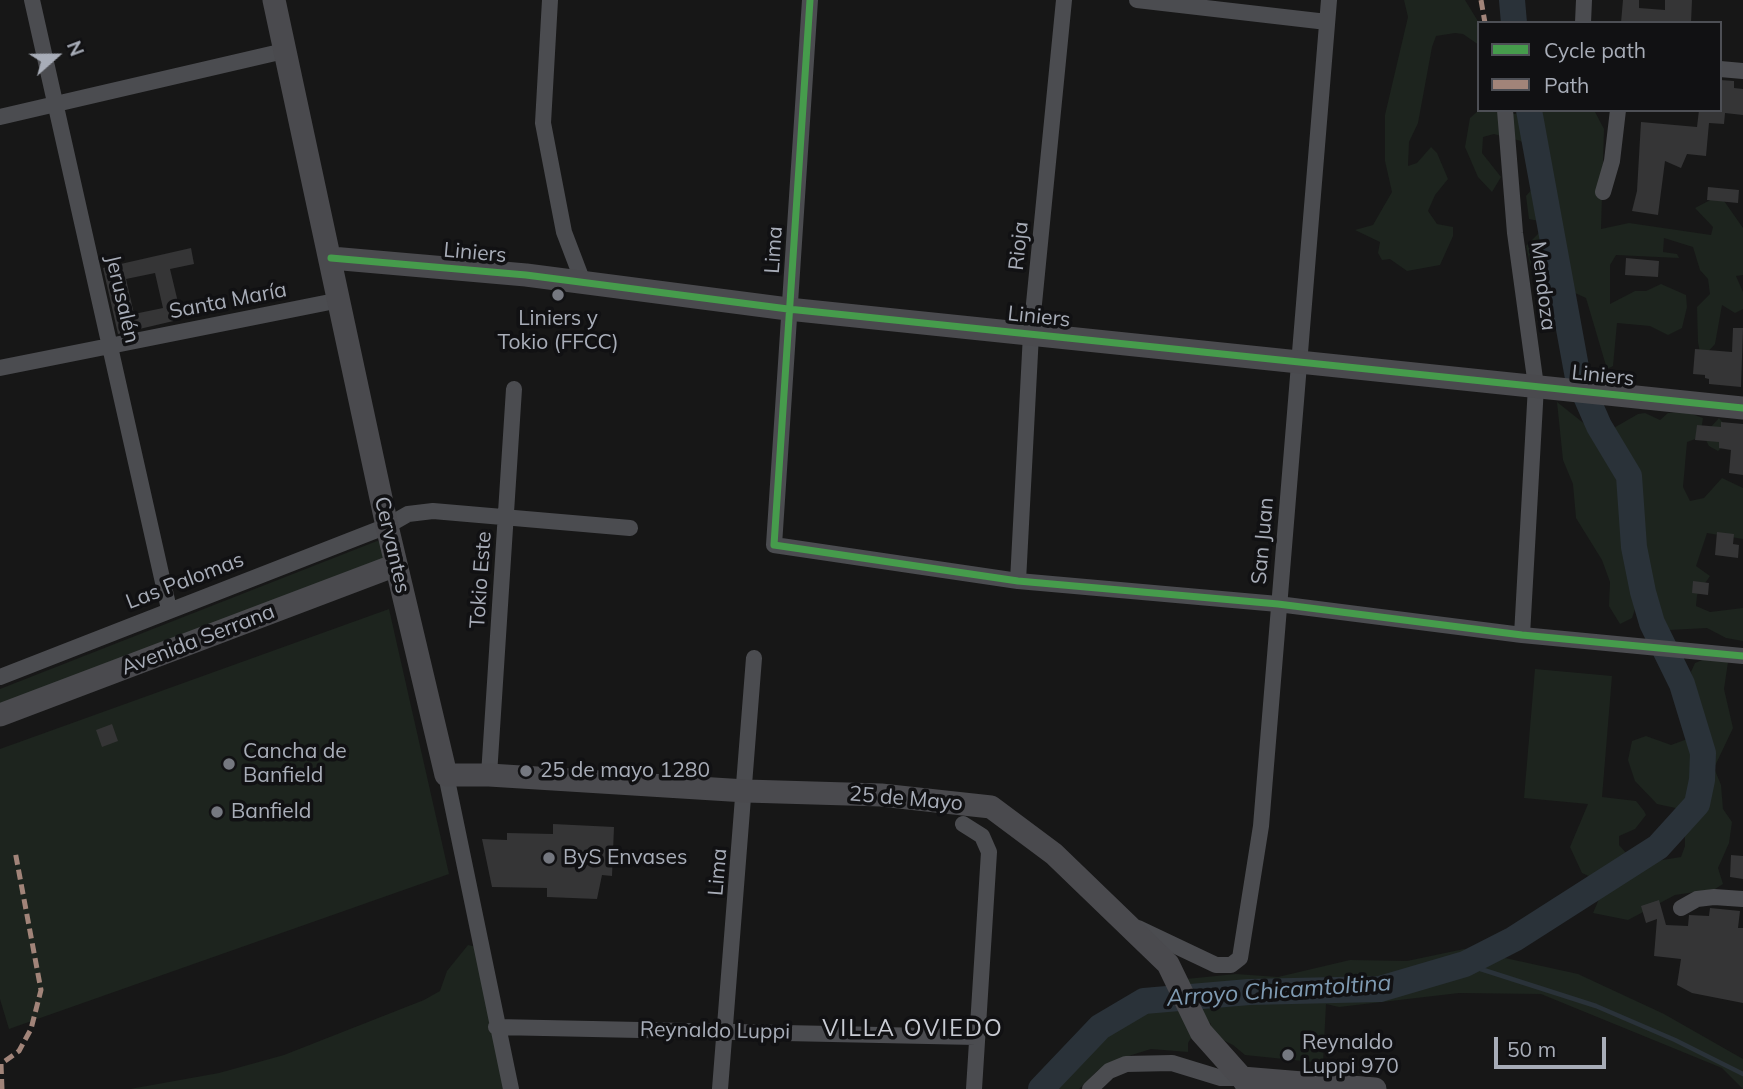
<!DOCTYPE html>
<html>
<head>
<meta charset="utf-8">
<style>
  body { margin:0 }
  #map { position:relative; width:1743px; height:1089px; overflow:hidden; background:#171717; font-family:Mulish,sans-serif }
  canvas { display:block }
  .legend { position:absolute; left:1477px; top:21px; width:245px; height:91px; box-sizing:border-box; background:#111113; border:2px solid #4d4f55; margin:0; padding:9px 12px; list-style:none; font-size:21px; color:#a8adb8 }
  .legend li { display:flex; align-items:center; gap:14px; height:35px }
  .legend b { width:35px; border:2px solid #4d4f55 }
  .north { position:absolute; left:21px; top:21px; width:70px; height:70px; -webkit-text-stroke:5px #111113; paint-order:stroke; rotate:69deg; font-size:19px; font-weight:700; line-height:28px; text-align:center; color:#a8adb8 }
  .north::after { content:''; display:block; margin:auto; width:24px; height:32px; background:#a8adb8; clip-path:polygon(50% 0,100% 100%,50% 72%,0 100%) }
  .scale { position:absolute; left:1494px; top:1037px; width:112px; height:32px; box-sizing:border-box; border:4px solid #a8adb8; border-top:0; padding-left:9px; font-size:21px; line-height:24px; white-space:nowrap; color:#a8adb8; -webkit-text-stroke:5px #111113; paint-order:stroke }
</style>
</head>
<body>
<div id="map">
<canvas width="1743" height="1089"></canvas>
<ul class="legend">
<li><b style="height:9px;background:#469c4c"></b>Cycle path</li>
<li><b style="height:9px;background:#a18479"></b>Path</li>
</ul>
<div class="north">N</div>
<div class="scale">50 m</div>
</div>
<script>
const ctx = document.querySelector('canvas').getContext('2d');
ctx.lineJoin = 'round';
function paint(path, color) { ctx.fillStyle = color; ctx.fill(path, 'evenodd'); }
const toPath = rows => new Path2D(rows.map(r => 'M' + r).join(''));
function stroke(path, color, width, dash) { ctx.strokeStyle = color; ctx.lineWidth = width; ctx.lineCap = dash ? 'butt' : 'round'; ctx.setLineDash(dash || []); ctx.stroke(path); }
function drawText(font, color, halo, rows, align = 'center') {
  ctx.font = font + ' Mulish,sans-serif'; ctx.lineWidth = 7; ctx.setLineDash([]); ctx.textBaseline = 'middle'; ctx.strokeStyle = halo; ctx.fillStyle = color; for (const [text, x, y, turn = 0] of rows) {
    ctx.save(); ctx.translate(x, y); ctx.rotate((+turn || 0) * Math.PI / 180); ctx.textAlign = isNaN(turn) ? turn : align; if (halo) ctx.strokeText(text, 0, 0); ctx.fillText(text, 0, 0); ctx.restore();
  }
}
const green = toPath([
  [1404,0,1465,0,1479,23,1479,45,1463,34,1455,33,1436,36,1432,47,1418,123,1409,142,1408,166,1417,163,1431,147,1437,153,1448,179,1435,195,1428,211,1437,224,1453,227,1453,236,1440,265,1407,271,1390,259,1382,260,1378,253,1380,242,1355,230,1373,225,1392,192,1385,161,1385,115,1408,17],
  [1479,110,1515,114,1523,110,1594,110,1604,129,1601,229,1629,223,1711,235,1713,227,1695,208,1716,197,1722,198,1743,228,1743,275,1736,276,1743,292,1743,309,1735,313,1722,305,1715,344,1706,354,1700,353,1698,342,1697,307,1710,294,1708,279,1700,270,1693,247,1664,238,1663,252,1677,254,1679,258,1616,255,1610,265,1610,304,1635,291,1646,291,1661,284,1686,295,1687,307,1682,328,1668,335,1650,326,1617,323,1613,366,1607,369,1586,298,1575,293,1565,281,1531,268,1526,246,1544,228,1544,222,1529,219,1526,196,1540,180,1535,162,1521,141,1494,134,1483,137,1482,153,1501,177,1492,192,1478,177,1465,147,1470,118],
  [1557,402,1591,429,1612,429,1638,414,1645,413,1660,420,1668,413,1686,412,1703,418,1701,430,1709,429,1719,418,1726,426,1723,446,1718,451,1709,446,1704,436,1687,442,1683,487,1690,501,1704,498,1722,478,1743,488,1743,539,1707,533,1696,566,1710,576,1697,595,1696,606,1710,612,1743,608,1743,641,1726,638,1707,628,1669,630,1657,610,1635,609,1632,618,1620,624,1609,606,1610,582,1602,560,1576,518,1573,484,1563,460],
  [377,541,382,542,386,556,382,559,0,706,0,689],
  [389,609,449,874,9,1029,0,999,0,749],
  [1707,658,1728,662,1724,689,1733,728,1714,768,1721,785,1723,809,1732,822,1729,843,1718,868,1723,884,1715,889,1675,895,1628,920,1593,913,1599,899,1593,878,1582,873,1570,847,1588,804,1524,798,1535,669,1612,676,1602,797,1636,801,1644,811,1646,815,1635,829,1619,836,1619,845,1627,854,1650,862,1681,857,1685,846,1685,810,1657,804,1635,781,1628,760,1632,741,1646,736,1671,745,1701,734,1703,722,1691,672,1695,663],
  [468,945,477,947,509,1089,130,1089,219,1073,284,1055,424,1000,440,991,447,971],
  [1464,949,1578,974,1664,1014,1743,1059,1743,1089,1722,1068,1541,994,1459,993,1339,1007,1326,1004,1323,1063,1245,1055,1233,1045,1207,1032,1211,1023,1194,1033,1188,1043,1188,1052,1151,1049,1122,1058,1098,1070,1079,1089,1029,1089,1052,1059,1100,1017,1186,979,1236,974,1278,977,1350,960,1407,961]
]);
const stream = toPath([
  [1465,964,1596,1006,1675,1040,1743,1074]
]);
const river = toPath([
  [1512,0,1514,23],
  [1041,1089,1100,1027,1144,1001,1249,992,1380,989,1465,964,1514,939,1658,847,1697,804,1702,780,1703,753,1682,684,1652,623,1643,592,1634,547,1629,476,1599,426,1578,378,1529,110]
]);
const building = toPath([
  [1623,0,1639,0,1639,8,1665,10,1665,0,1692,0,1691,23,1621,23],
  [1720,80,1734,81,1734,88,1743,89,1743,115,1725,113,1724,124,1709,123,1706,156,1687,154,1681,168,1665,161,1658,215,1632,211,1637,191,1641,122,1697,127,1699,110,1720,110],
  [1708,187,1739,190,1738,203,1707,200],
  [191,248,194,264,170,269,182,319,118,334,103,268],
  [155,273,163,308,134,314,126,279],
  [1626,258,1659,261,1658,277,1625,275],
  [1733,328,1743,328,1741,387,1709,384,1709,379,1705,378,1705,375,1693,374,1695,349,1732,352],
  [1721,422,1743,424,1743,475,1729,473,1731,450,1719,448,1719,442,1695,440,1697,425,1721,427],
  [1717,532,1734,534,1733,544,1739,545,1738,558,1715,555],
  [1693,581,1709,583,1708,595,1692,593],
  [112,724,118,741,102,747,96,730],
  [553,824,614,827,612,876,602,875,597,899,547,897,547,888,492,887,482,839,507,840,507,833,553,834],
  [1731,855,1743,856,1743,879,1730,877],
  [1659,900,1666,925,1688,926,1689,915,1709,916,1710,908,1740,911,1738,928,1743,928,1743,1003,1692,993,1677,985,1681,959,1654,956,1657,919,1646,923,1641,906]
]);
const street = toPath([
  [32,0,169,609],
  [550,0,543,123,564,232,583,282],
  [810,0,774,545,1018,581,1278,604,1522,635,1743,656],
  [1137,0,1327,22],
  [1583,23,1584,0],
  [1720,69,1743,71],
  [1505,110,1515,233,1536,386,1522,635],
  [0,117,284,51],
  [1603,192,1612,161,1618,110],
  [0,368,340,300],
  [1018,581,1031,334,1064,0],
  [0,677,387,526,408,514,433,511,630,528],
  [446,775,511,1089],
  [489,775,514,389],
  [963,824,982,836,989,852,974,1089],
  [1681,908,1697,899,1714,897,1743,899],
  [1138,928,1216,965,1231,965,1240,958,1261,826,1329,0],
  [496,1027,976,1037],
  [720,1089,754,658],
  [1090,1089,1109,1071,1126,1064,1172,1063,1221,1078,1242,1078,1242,1084]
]);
const secondary = toPath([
  [274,0,387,526,446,775,489,775,746,791,881,795,991,807,1054,854,1168,964,1201,1032,1242,1078,1375,1089],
  [331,258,526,275,788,309,1743,408],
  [0,715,396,565]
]);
const quiet = toPath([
  [1481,0,1485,23],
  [2,1089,1,1064,19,1051,31,1029,41,990,15,851]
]);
const cycleway = toPath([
  [810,0,774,545,1018,581,1278,604,1522,635,1743,656],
  [331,258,526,275,788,309,1743,408]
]);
const markers = [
  [558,295,7,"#757880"],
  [229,764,7,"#757880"],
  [526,771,7,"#757880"],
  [217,812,7,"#757880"],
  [549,858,7,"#757880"],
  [1288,1055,7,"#757880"]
];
const streetNames = [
  ["Rioja",1019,246,-84],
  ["Lima",774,250,-86],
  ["Liniers",475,253,5],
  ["Mendoza",1543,286,83],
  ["Jerusalén",122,299,77],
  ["Santa María",228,301,-11],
  ["Liniers",1039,317,6],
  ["Liniers",1603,376,6],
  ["San Juan",1263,541,-85],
  ["Cervantes",392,545,77],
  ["Tokio Este",481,580,-86],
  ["Las Palomas",185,581,-21],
  ["Avenida Serrana",198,640,-21],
  ["25 de Mayo",906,799,5],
  ["Lima",718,872,-85],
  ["Reynaldo Luppi",715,1031,1]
];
const poiNames = [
  ["Liniers y",558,319,"center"],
  ["Tokio (FFCC)",558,343,"center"],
  ["Cancha de",243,752],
  ["Banfield",243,776],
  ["25 de mayo 1280",540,771],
  ["Banfield",231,812],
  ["ByS Envases",563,858],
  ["Reynaldo",1302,1043],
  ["Luppi 970",1302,1067]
];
const waterNames = [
  ["Arroyo Chicamtoltina",1279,991,-4]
];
const neighbourhoodNames = [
  ["VILLA OVIEDO",913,1029]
];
paint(green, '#1d241e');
stroke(stream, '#2a3239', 4.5);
stroke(river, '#2a3239', 26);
paint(building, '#353536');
stroke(street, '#4b4c50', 16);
stroke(secondary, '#4a4a4e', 23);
stroke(quiet, '#a18479', 5, [10, 5]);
stroke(cycleway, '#469c4c', 7);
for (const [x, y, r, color] of markers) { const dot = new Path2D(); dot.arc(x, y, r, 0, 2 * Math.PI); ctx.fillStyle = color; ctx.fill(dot); stroke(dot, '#111113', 2.5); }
drawText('21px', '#a8adb8', '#111113', streetNames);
drawText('21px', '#a8adb8', '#111113', poiNames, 'left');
drawText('italic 23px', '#7f9bb3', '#111113', waterNames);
ctx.letterSpacing = '2px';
drawText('23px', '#c9ccd4', '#111113', neighbourhoodNames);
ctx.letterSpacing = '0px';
</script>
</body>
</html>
